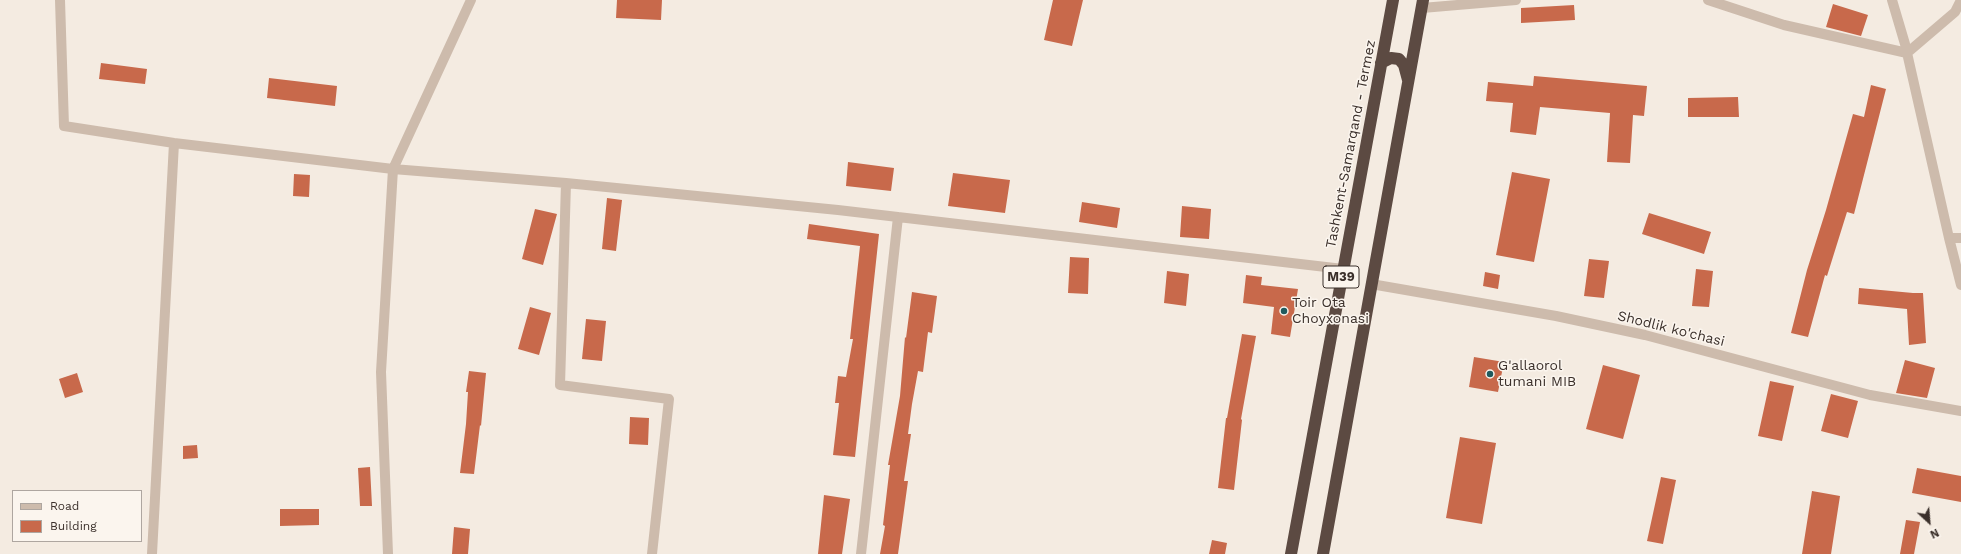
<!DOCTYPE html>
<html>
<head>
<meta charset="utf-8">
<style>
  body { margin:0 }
  #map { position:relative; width:1961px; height:554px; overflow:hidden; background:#f4ebe1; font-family:"Work Sans",sans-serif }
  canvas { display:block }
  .legend { position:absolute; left:12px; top:490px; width:130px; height:52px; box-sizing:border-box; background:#fbf5ee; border:1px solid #aea6a0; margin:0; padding:5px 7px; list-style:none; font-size:12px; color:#3b302b }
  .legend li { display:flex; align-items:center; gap:8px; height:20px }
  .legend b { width:20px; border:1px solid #aea6a0 }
  .north { position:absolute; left:1909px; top:502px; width:40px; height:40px; -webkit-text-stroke:3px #fbf5ee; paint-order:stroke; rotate:154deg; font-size:11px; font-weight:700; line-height:16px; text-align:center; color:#3b302b }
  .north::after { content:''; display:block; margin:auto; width:14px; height:18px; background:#3b302b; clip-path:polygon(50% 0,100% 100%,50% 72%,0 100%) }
</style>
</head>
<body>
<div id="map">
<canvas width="1961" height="554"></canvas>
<ul class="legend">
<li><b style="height:5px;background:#cdbbac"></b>Road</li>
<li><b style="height:11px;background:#c8694b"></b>Building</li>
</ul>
<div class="north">N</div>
</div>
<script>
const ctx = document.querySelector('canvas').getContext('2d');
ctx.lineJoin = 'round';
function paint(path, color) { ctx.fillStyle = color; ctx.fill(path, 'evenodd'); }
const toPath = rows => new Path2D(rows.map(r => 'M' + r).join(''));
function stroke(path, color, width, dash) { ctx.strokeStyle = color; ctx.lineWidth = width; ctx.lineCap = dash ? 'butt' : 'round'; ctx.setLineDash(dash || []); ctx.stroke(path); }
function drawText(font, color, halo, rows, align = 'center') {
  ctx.font = font + ' "Work Sans",sans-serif'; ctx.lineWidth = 3; ctx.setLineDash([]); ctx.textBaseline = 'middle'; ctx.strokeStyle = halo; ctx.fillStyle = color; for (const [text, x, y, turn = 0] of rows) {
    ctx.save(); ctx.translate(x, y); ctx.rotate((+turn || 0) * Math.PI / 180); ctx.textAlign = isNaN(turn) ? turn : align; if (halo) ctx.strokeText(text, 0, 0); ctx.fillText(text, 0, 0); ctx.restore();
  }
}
const building = toPath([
  [617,0,662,0,661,20,616,18],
  [1053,0,1083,0,1072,46,1044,40],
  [1833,4,1868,15,1861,36,1826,27],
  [1574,5,1575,20,1521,23,1521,8],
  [101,63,147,69,145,84,99,79],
  [1534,76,1647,86,1644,116,1633,115,1630,163,1607,162,1610,113,1540,107,1536,135,1510,132,1513,103,1486,101,1488,82,1533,86],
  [269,78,337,86,335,106,267,98],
  [1871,85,1886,89,1854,214,1847,212,1827,276,1825,275,1808,337,1791,333,1807,270,1826,210,1853,114,1864,117],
  [1738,97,1739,117,1688,117,1688,98],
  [848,162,894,168,891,191,846,186],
  [1512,172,1550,179,1534,262,1496,255],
  [953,173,1010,180,1005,213,948,206],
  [294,174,310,175,309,197,293,196],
  [607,198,622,200,616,251,602,249],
  [1082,202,1120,208,1117,228,1079,222],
  [1182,206,1211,209,1209,239,1180,237],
  [535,209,557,214,543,265,522,259],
  [1649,213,1711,232,1704,254,1642,234],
  [809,224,879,234,855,457,833,455,839,403,835,403,838,376,846,377,853,339,850,339,860,246,807,239],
  [1070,257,1089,258,1088,294,1068,293],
  [1589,259,1609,261,1604,298,1584,296],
  [1696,269,1713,271,1709,307,1692,306],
  [1167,271,1189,274,1186,306,1164,303],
  [1485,272,1500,275,1498,289,1483,286],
  [1246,275,1262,277,1261,285,1298,289,1290,337,1271,334,1274,307,1243,303],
  [1859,288,1913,293,1923,293,1926,343,1909,345,1907,309,1858,304],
  [912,292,937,296,932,333,928,332,923,372,918,371,912,404,908,434,911,434,904,481,908,481,898,554,880,554,885,526,883,525,890,465,888,465,900,396,905,337,906,338],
  [530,307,551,313,539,355,518,349],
  [586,319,606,321,602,361,582,359],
  [1242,334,1256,336,1241,419,1242,420,1234,490,1218,488,1226,418,1227,418],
  [1474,357,1504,362,1498,392,1469,387],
  [1905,360,1935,368,1927,398,1896,393],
  [1603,365,1640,375,1623,439,1586,429],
  [469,371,486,373,481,426,480,425,474,474,460,473,466,424,468,392,466,392],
  [77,373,83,392,65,398,59,379],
  [1770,381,1794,386,1782,441,1758,436],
  [1831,394,1858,401,1848,438,1821,431],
  [630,417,649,418,648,445,629,444],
  [1460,437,1496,443,1482,524,1446,518],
  [197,445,198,458,183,459,183,446],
  [370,467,372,506,360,506,358,468],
  [1917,468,1961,476,1961,502,1912,493],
  [1661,477,1676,480,1663,544,1647,541],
  [1812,491,1840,496,1831,554,1802,554],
  [824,495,850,499,842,554,818,554],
  [280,509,319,509,319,525,280,526],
  [1906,520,1920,522,1914,554,1900,554],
  [454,527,470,529,468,554,452,554],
  [1212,540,1227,543,1225,554,1209,554]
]);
const minor = toPath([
  [60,0,64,126,174,143,393,169,566,183,838,210,1343,269],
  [1708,0,1784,25,1907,53,1955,12,1961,0],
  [1892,0,1905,44,1949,238],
  [1422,8,1516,0],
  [566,183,560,385,669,399,652,554],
  [1961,238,1949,238,1961,285],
  [1371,284,1556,316,1645,335,1870,395,1961,411],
  [152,554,174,143],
  [388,554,381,372,393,169,471,0],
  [861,554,898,217]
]);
const highway = toPath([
  [1381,63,1391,58,1399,59,1404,65,1408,80],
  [1291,554,1393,0],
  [1323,554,1423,0]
]);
const markers = [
  [1284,311,4,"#1f5a5e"],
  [1490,374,4,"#1f5a5e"]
];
const shields = [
  [1341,277,36]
];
const shieldNames = [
  ["M39",1341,277]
];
const streetNames = [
  ["Tashkent-Samarqand - Termez",1351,144,-79],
  ["Shodlik ko'chasi",1671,329,14]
];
const poiNames = [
  ["Toir Ota",1292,303],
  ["Choyxonasi",1292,319],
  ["G'allaorol",1498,366],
  ["tumani MIB",1498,382]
];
paint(building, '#c8694b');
stroke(minor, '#cdbbac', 10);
stroke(highway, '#5c4a42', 12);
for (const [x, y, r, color] of markers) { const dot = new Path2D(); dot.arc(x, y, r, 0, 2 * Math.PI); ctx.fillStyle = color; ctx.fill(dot); stroke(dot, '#fbf5ee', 1.5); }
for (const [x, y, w] of shields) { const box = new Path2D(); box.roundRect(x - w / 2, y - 11, w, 22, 3); ctx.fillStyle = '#fbf5ee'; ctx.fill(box); stroke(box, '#3b302b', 1); }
drawText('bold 13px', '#3b302b', null, shieldNames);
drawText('14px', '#3b302b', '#fbf5ee', streetNames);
drawText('14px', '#3b302b', '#fbf5ee', poiNames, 'left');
</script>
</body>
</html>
